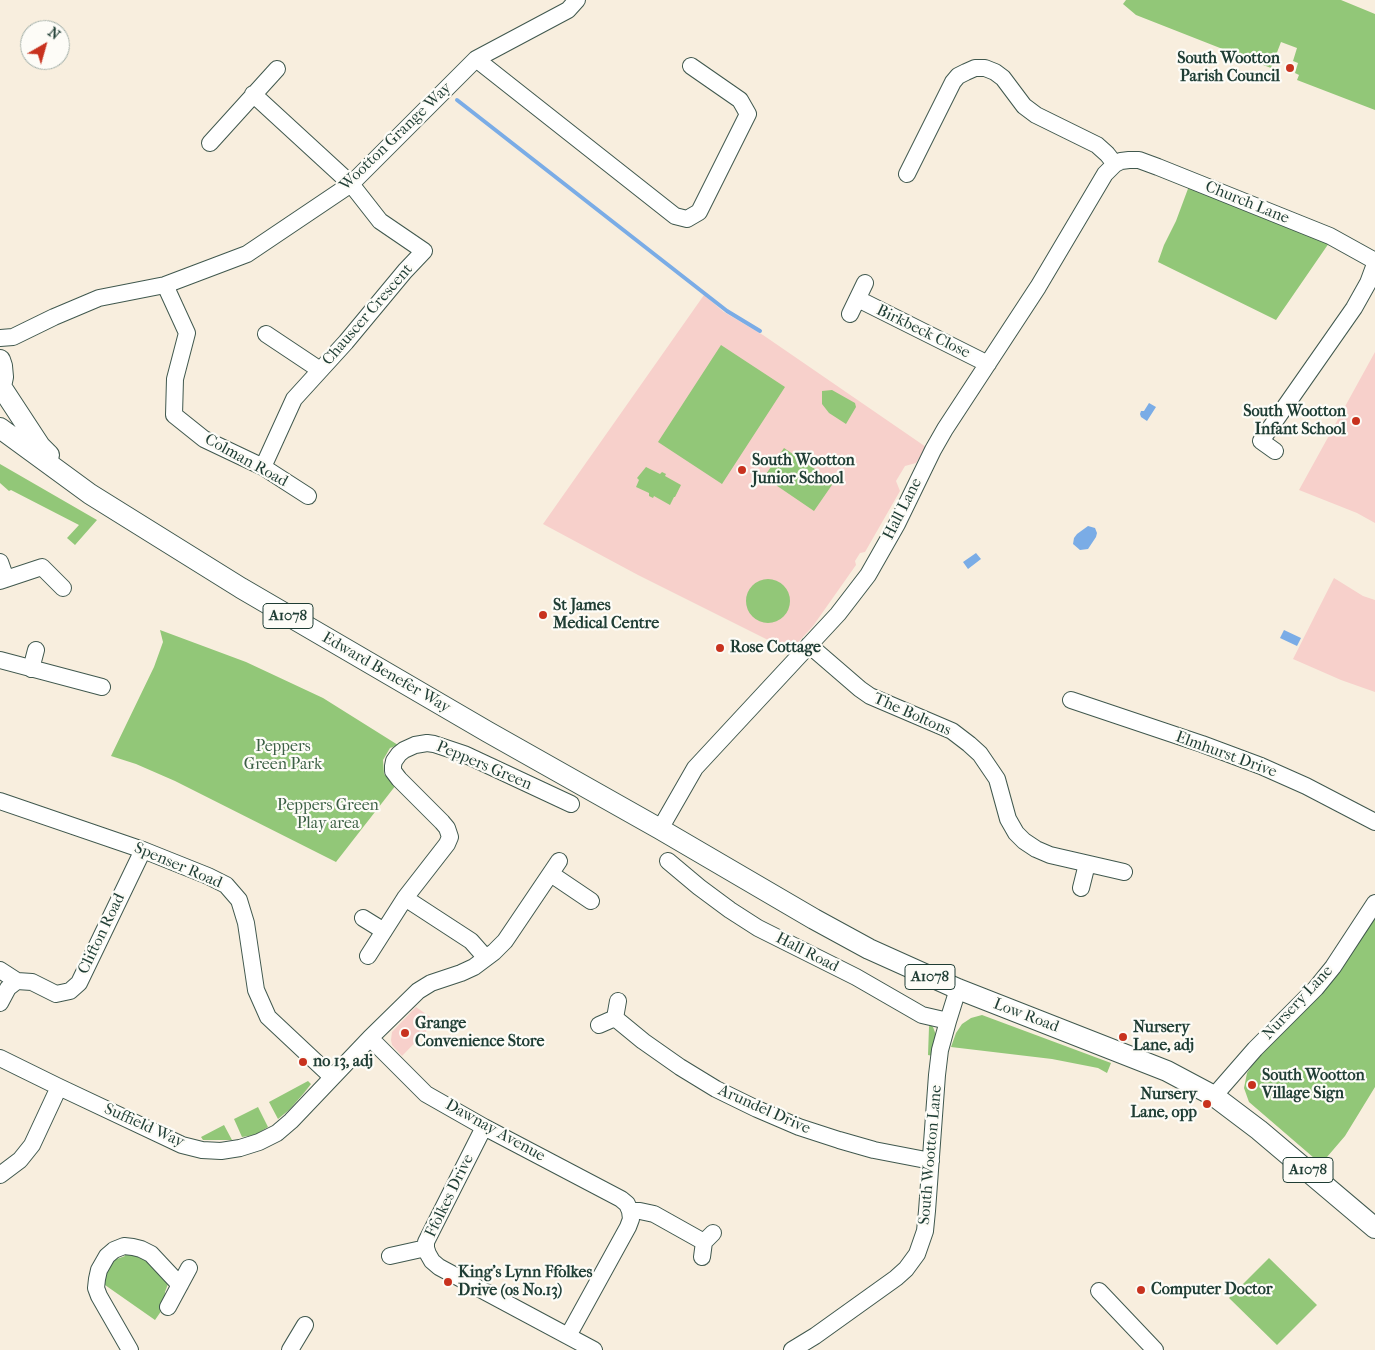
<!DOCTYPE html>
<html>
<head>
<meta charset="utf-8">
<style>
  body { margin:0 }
  #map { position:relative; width:1375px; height:1350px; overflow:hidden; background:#f8eede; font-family:"IM FELL French Canon",serif }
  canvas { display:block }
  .north { position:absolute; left:20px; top:20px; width:50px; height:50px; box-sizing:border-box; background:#fdfcf7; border:1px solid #a4b0a9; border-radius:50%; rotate:38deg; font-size:14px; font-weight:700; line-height:20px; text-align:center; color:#1f3d34 }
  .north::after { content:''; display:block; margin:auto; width:18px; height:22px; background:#c8321e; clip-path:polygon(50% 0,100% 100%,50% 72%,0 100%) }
</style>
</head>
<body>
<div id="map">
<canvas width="1375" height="1350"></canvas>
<div class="north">N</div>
</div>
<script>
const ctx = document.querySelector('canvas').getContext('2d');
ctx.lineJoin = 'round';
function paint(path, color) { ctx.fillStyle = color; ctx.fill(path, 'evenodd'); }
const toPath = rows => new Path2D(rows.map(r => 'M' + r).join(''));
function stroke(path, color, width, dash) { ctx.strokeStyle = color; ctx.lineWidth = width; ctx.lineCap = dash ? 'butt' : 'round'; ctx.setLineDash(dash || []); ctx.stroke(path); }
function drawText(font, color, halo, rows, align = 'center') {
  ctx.font = font + ' "IM FELL French Canon",serif'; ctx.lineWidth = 4.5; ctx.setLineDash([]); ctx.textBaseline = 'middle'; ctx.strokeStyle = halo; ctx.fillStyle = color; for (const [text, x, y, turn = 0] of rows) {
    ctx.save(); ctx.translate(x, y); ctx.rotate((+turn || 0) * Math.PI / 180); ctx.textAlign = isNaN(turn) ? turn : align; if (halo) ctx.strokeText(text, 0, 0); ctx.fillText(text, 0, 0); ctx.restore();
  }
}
const built = toPath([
  [704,295,724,312,763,335,926,447,916,463,905,466,896,481,900,491,865,552,860,553,855,561,856,565,813,626,790,651,638,575,543,524],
  [1375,352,1375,523,1357,513,1299,490],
  [1334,578,1363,596,1375,600,1375,692,1341,680,1293,659],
  [416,1007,436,1021,402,1056,392,1045,391,1040,392,1032]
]);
const green = toPath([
  [1126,0,1341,0,1375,14,1375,110,1297,80,1299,75,1295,73,1298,63,1293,61,1297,48,1281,42,1271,68,1136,15,1123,4],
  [1189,186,1329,243,1276,320,1158,262,1164,245,1176,221],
  [721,345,785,387,722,484,658,442],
  [832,390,855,403,856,407,846,424,829,413,822,404,822,391],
  [784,448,834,482,814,511,764,477],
  [0,464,97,520,75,545,67,538,79,525,11,490,9,491,0,483],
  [646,467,660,474,662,472,666,474,665,476,681,485,675,497,674,497,670,505,654,496,653,498,649,496,649,493,636,487,639,480,637,478],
  '746 601a22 22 0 1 1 44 0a22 22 0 1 1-44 0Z',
  [160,630,246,662,323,698,398,745,390,748,383,760,384,774,396,785,336,862,175,781,136,764,111,756,154,667,163,642],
  [1375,908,1375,1087,1345,1136,1321,1164,1249,1102,1244,1088,1247,1073,1262,1051],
  [982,1015,1111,1063,1107,1073,1098,1068,1052,1059,951,1047,956,1033,962,1024,971,1018],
  [930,1024,933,1027,936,1035,933,1056,928,1055,929,1027],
  [308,1081,311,1084,304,1093,289,1110,278,1119,269,1102],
  [258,1107,268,1127,255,1135,242,1137,234,1119],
  [224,1125,232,1140,203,1140,201,1137],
  [123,1253,144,1256,168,1284,165,1292,164,1307,155,1320,105,1285,104,1278,107,1269,114,1260,125,1256],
  [1269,1258,1317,1305,1277,1345,1229,1298]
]);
const water = toPath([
  [1149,403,1156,407,1147,421,1141,417,1140,414,1141,411,1144,411],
  [1088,526,1095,528,1097,533,1096,537,1088,549,1080,550,1073,544,1074,538,1077,534],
  [976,553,981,559,968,569,963,562],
  [1284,630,1301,638,1297,646,1280,638]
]);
const stream = toPath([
  [457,100,727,311,760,331]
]);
const minor = toPath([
  [476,59,675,216,687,219,699,212,748,114,740,100,691,66],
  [253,94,351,184,380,221,424,251,405,271,346,342,294,399,263,467],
  [210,143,277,69],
  [907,174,953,82,958,76,966,72,975,68,985,68,995,72,1003,78,1024,106,1036,115,1097,145,1107,154,1115,164],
  [165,285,187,333,175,379,174,415,204,439,263,467,308,496],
  [858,299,988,364],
  [850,314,865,283],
  [266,334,320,370],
  [0,338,13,337,54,317,99,298,165,285,247,254,351,184,476,59,568,10,577,0],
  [1275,451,1261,441,1354,308,1368,283,1375,264],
  [0,562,6,579],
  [0,581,42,567,63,588],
  [809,645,860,689,870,696,952,731,969,744,980,754,997,779,1008,819,1016,833,1024,841,1036,849,1050,855,1124,872],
  [0,660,102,687],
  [31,669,36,650],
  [1071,700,1202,744,1261,766,1306,786,1375,822],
  [0,801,143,850,208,876,226,885,239,900,246,923,256,990,268,1017,332,1077],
  [660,829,695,768,838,614,868,575,897,524,933,450,945,429,1038,287,1105,174,1115,164,1121,161,1129,160,1139,160,1158,167,1330,236,1375,261],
  [668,861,699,887,730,910,758,928,856,977,922,1015,948,1021],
  [551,874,591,901],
  [1081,888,1087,864],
  [363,918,384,931],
  [368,956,405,898],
  [486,958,471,941,405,898,447,844,450,837,447,828,442,822,399,779,393,771,393,766,394,761,399,754,404,750,415,745,427,743,434,744,464,754,571,804],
  [0,970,17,981],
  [0,1003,8,988,17,981,32,982,56,994,70,991,79,983,143,850],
  [615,1018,643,1041,680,1067,716,1089,757,1109,799,1127,839,1140,874,1150,931,1161],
  [599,1025,615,1018,618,1001],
  [370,1038,426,1094,484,1127,621,1199,627,1204,630,1211,631,1219,628,1227,568,1336],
  [0,1058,59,1087,182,1145,202,1150,221,1151,240,1148,259,1142,277,1133,291,1121,370,1038,418,991,431,983,461,973,474,967,494,952,505,941,559,861],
  [1214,1096,1255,1049,1316,988,1333,967,1375,903],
  [484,1127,430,1234,426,1242,426,1248,428,1254,432,1261,439,1267,594,1350],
  [0,1175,20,1160,32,1145,59,1087],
  [630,1211,640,1211,654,1214,704,1242],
  [390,1256,426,1248],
  [702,1257,704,1242,713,1233],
  [1099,1291,1155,1350],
  [168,1307,189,1268],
  [130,1350,99,1296,96,1288,97,1279,99,1270,107,1256,114,1250,124,1246,133,1247,141,1249,151,1254,180,1285],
  [290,1350,305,1325],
  [792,1350,815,1336,896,1278,906,1269,917,1254,925,1231,927,1211,937,1075,940,1050,948,1021,958,989]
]);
const major = toPath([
  [0,360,2,366,3,377,0,391],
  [2,388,40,446,49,455],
  [0,428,90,494,241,588,488,732,660,829,814,919,869,949,958,989,1167,1071,1214,1096,1259,1130,1375,1228]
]);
const markers = [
  [1290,68,5,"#c8321e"],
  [1356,421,5,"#c8321e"],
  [742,470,5,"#c8321e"],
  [543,615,5,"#c8321e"],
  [720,648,5,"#c8321e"],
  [405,1033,5,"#c8321e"],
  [1123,1037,5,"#c8321e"],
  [303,1062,5,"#c8321e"],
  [1252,1085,5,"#c8321e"],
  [1207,1104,5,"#c8321e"],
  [448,1282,5,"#c8321e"],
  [1141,1290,5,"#c8321e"]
];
const shields = [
  [288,616,50],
  [930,977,50],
  [1308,1170,50]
];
const shieldNames = [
  ["A1078",288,616],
  ["A1078",930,977],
  ["A1078",1308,1170]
];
const poiNames = [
  ["South Wootton",1280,59,"right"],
  ["Parish Council",1280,77,"right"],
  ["South Wootton",1346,412,"right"],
  ["Infant School",1346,430,"right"],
  ["South Wootton",752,461],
  ["Junior School",752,479],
  ["St James",553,606],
  ["Medical Centre",553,624],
  ["Rose Cottage",730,648],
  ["Grange",415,1024],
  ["Convenience Store",415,1042],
  ["Nursery",1133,1028],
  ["Lane, adj",1133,1046],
  ["no 13, adj",313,1062],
  ["South Wootton",1262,1076],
  ["Village Sign",1262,1094],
  ["Nursery",1197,1095,"right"],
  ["Lane, opp",1197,1113,"right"],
  ["King’s Lynn Ffolkes",458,1273],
  ["Drive (os No.13)",458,1291],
  ["Computer Doctor",1151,1290]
];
const streetNames = [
  ["Wootton Grange Way",396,137,-44],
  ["Church Lane",1247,203,22],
  ["Chauscer Crescent",368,315,-49],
  ["Birkbeck Close",923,332,26],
  ["Colman Road",246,461,29],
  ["Hall Lane",903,509,-63],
  ["Edward Benefer Way",386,673,30],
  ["The Boltons",912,715,24],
  ["Elmhurst Drive",1226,755,20],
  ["Peppers Green",484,766,23],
  ["Spenser Road",178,866,23],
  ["Clifton Road",102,934,-64],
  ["Hall Road",807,953,27],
  ["Nursery Lane",1298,1003,-47],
  ["Low Road",1026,1016,21],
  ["Arundel Drive",764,1110,24],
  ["Suffield Way",144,1126,24],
  ["Dawnay Avenue",495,1131,29],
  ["South Wootton Lane",931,1155,-85],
  ["Ffolkes Drive",450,1196,-64]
];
const parkNames = [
  ["Peppers",283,747],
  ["Green Park",283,765],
  ["Peppers Green",328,806],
  ["Play area",328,824]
];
paint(built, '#f7d0cb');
paint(green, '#92c778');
paint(water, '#7aace6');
stroke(stream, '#7aace6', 4);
stroke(minor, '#40584e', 18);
stroke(major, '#40584e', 22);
stroke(minor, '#fff', 16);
stroke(major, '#fff', 20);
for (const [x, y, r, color] of markers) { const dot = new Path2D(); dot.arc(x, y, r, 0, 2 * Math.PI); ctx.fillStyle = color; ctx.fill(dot); stroke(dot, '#fdfcf7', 2); }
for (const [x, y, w] of shields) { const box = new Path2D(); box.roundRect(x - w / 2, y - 12.5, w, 25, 4); ctx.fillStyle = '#fdfcf7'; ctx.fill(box); stroke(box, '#1f3d34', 1); }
drawText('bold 15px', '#1f3d34', null, shieldNames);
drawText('bold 16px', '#1f3d34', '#fdfcf7', poiNames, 'left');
drawText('16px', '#1f3d34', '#fdfcf7', streetNames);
drawText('16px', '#3c6045', '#fdfcf7', parkNames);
</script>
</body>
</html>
